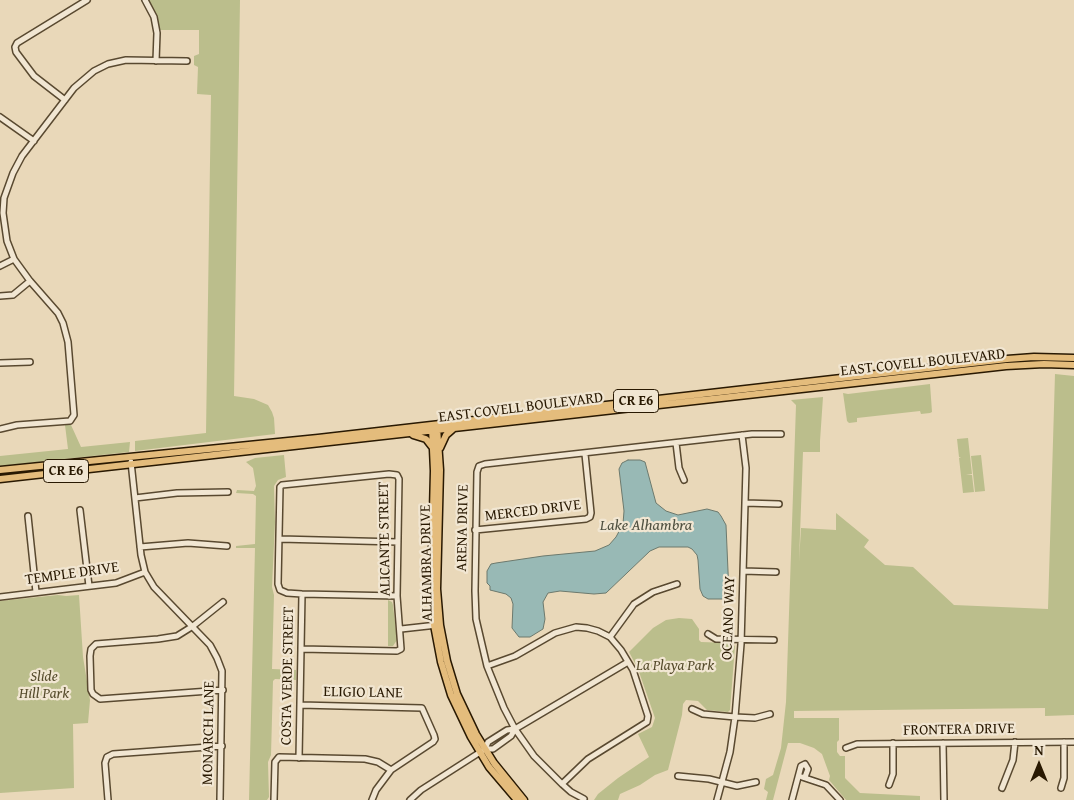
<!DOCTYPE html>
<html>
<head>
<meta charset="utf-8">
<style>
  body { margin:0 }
  #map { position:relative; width:1074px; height:800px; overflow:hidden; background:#e9d8b9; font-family:"Gentium Book Plus",serif }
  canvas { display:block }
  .north { position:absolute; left:1014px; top:740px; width:50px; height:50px; -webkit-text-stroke:4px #f1e6d2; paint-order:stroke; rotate:0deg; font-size:14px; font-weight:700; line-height:20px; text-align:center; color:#291902 }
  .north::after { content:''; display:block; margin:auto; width:18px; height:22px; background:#291902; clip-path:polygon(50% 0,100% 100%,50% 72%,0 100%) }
</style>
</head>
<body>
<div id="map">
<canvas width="1074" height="800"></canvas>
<div class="north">N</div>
</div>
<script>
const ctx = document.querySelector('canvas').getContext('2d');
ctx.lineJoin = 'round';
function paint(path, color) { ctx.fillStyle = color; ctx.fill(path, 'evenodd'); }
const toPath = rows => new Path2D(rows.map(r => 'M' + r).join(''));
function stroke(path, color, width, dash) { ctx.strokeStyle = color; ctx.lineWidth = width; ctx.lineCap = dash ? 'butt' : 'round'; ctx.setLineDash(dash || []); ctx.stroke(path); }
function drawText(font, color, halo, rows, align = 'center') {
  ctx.font = font + ' "Gentium Book Plus",serif'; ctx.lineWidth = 4.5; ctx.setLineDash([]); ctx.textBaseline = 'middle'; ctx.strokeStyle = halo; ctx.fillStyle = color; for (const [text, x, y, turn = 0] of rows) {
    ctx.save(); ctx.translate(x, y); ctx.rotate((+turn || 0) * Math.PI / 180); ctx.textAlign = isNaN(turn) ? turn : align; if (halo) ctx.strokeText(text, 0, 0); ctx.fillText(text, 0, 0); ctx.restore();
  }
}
const green = toPath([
  [147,0,240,0,234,396,254,399,268,405,272,412,274,418,275,434,135,451,135,441,206,433,211,95,197,94,198,67,194,65,194,56,199,54,199,30,159,30,156,17],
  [1055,374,1074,376,1074,715,1045,716,1045,708,794,711,794,718,839,718,839,740,837,742,837,752,840,756,845,756,845,778,860,793,920,796,920,800,846,800,829,780,830,776,822,754,814,748,800,743,788,743,773,800,766,800,768,792,764,789,766,779,773,775,781,748,786,702,796,405,791,400,823,397,820,441,820,452,803,452,799,562,801,528,836,530,836,513,869,540,864,547,885,565,913,567,954,605,1048,609],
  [930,384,932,412,930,413,921,414,920,411,857,418,857,422,849,423,847,421,843,393,848,394],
  [65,425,71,425,81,447,130,442,129,452,0,466,0,456,68,449],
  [968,438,972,474,966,475,972,475,974,492,963,493,959,458,961,457,959,457,957,439],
  [284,455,286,477,278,480,274,486,275,522,272,587,274,595,272,669,296,670,296,680,275,679,273,681,271,755,268,762,269,797,267,800,249,800,255,548,236,548,236,546,255,544,256,496,253,494,236,493,237,490,254,491,256,486,253,468,246,462,255,458],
  [981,455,985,491,975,492,971,456],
  [58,595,66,596,79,595,83,657,90,700,88,723,73,724,74,788,0,793,0,601],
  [388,600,392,602,393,605,397,640,393,646,388,646],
  [679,618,692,619,699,629,699,640,701,642,730,643,735,646,730,710,728,712,707,710,698,701,686,700,683,704,682,715,668,770,655,775,640,785,620,794,618,800,594,800,598,794,618,778,649,757,638,734,652,727,655,718,638,669,629,652,653,628,666,620]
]);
const water = toPath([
  [628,460,640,460,645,462,656,503,666,511,678,515,707,509,718,512,721,516,726,525,729,594,724,599,708,599,703,596,700,589,698,560,697,555,692,549,688,547,659,547,650,551,606,593,594,594,560,591,548,593,543,602,545,619,543,629,530,637,519,637,512,628,513,604,511,598,506,594,490,590,490,586,487,583,487,571,491,564,496,563,543,556,595,551,609,545,616,537,623,524,624,511,619,469,622,463,628,460]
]);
const minor = toPath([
  [145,0,154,17,157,33,156,61],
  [65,100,34,76,16,52,15,47,17,43,87,0],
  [0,117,34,141],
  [0,266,14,259],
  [0,296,13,295,30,281],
  [0,363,30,362],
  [0,429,17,425,70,421,74,415,68,342,63,323,58,313,30,281,14,259,7,241,3,213,4,198,13,173,22,156,74,88,94,71,108,64,126,60,187,61],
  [676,443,679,468,684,480],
  [131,462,141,555,145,572,154,587,210,645,217,658,222,671,220,800],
  [135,498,177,493,228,492],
  [745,503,779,504],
  [80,510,89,586],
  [28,516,36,592],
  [475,530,586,519,590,517,591,513,585,454],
  [280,539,398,542],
  [140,547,188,543,227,546],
  [743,571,776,572],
  [0,597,116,583,145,572],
  [401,629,437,625],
  [708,634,716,639,774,640],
  [610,637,634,604,653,592,677,584],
  [301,649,397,651,401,649,397,596,399,479,397,475,389,474,282,485,280,487,278,584,280,590,287,593,302,594,397,596],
  [487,666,515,656,555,633,576,627,587,628,598,631,610,637,621,650,633,670,648,716,647,722,588,759,562,784],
  [223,690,100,699,93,694,91,690,90,656,91,649,96,644,158,639,177,636,193,626,223,602],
  [300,705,422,708,434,735,435,739,433,742,391,770,376,790,372,800],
  [692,709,703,714,735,717,755,718,770,714],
  [943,743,944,800],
  [846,748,857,744,1074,742],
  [485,749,488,742,507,730,515,729,628,662],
  [299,758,302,594],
  [678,776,709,779,737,786,756,782],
  [802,777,826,785,840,800],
  [889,785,893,774,893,743],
  [1002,788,1013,760,1015,742],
  [1061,788,1064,778,1064,742],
  [584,799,571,792,562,784,534,756,515,729,504,708,487,666,476,619,475,591,477,472,479,466,485,464,752,434,781,434],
  [108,800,105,763,107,757,113,754,222,746],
  [274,800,275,762,279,757,365,759,378,762,391,770],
  [410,800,421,790,485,749,493,749,511,736,515,729],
  [717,800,730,752,735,717,741,644,746,468,742,435],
  [792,800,801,766,805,764,808,769,805,777]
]);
const major = toPath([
  [437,427,440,470,437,589,440,625,447,661,457,694,476,734,494,763,524,800],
  [432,428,434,471,431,589,434,625,441,662,451,695,471,737,489,767,517,800],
  [413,435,426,439,433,448],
  [440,448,446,435,454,428],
  [0,470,318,438,1007,359,1034,357,1074,358],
  [0,479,1006,366,1044,364,1074,365]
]);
const shields = [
  [636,401,45],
  [66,471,45]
];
const shieldNames = [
  ["CR E6",636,401],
  ["CR E6",66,471]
];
const streetNames = [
  ["EAST COVELL BOULEVARD",923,363,-6],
  ["EAST COVELL BOULEVARD",521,408,-7],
  ["MERCED DRIVE",533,511,-7],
  ["ARENA DRIVE",463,528,-89],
  ["ALICANTE STREET",385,539,-91],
  ["ALHAMBRA DRIVE",427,563,-91],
  ["TEMPLE DRIVE",72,574,-8],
  ["OCEANO WAY",729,618,-88],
  ["COSTA VERDE STREET",288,676,-89],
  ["ELIGIO LANE",363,693,1],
  ["FRONTERA DRIVE",959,730,-1],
  ["MONARCH LANE",209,733,-89]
];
const parkNames = [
  ["La Playa Park",675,666],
  ["Slide",44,677],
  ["Hill Park",44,694]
];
const waterNames = [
  ["Lake Alhambra",646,526]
];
paint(green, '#bbbe8c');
paint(water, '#98b9b5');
stroke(water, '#6c796d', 1);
stroke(minor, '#594930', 8);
stroke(major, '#291902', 9);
stroke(minor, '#f1e6d2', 5);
stroke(major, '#e4bc7c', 6);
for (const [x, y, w] of shields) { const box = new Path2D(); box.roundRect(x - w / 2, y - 11.5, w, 23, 4); ctx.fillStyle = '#f1e6d2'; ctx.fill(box); stroke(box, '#291902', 1); }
drawText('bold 14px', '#291902', null, shieldNames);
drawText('15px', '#291902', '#f1e6d2', streetNames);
drawText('italic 15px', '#554b2b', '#f1e6d2', parkNames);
drawText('italic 16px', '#505141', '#f1e6d2', waterNames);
</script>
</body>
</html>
